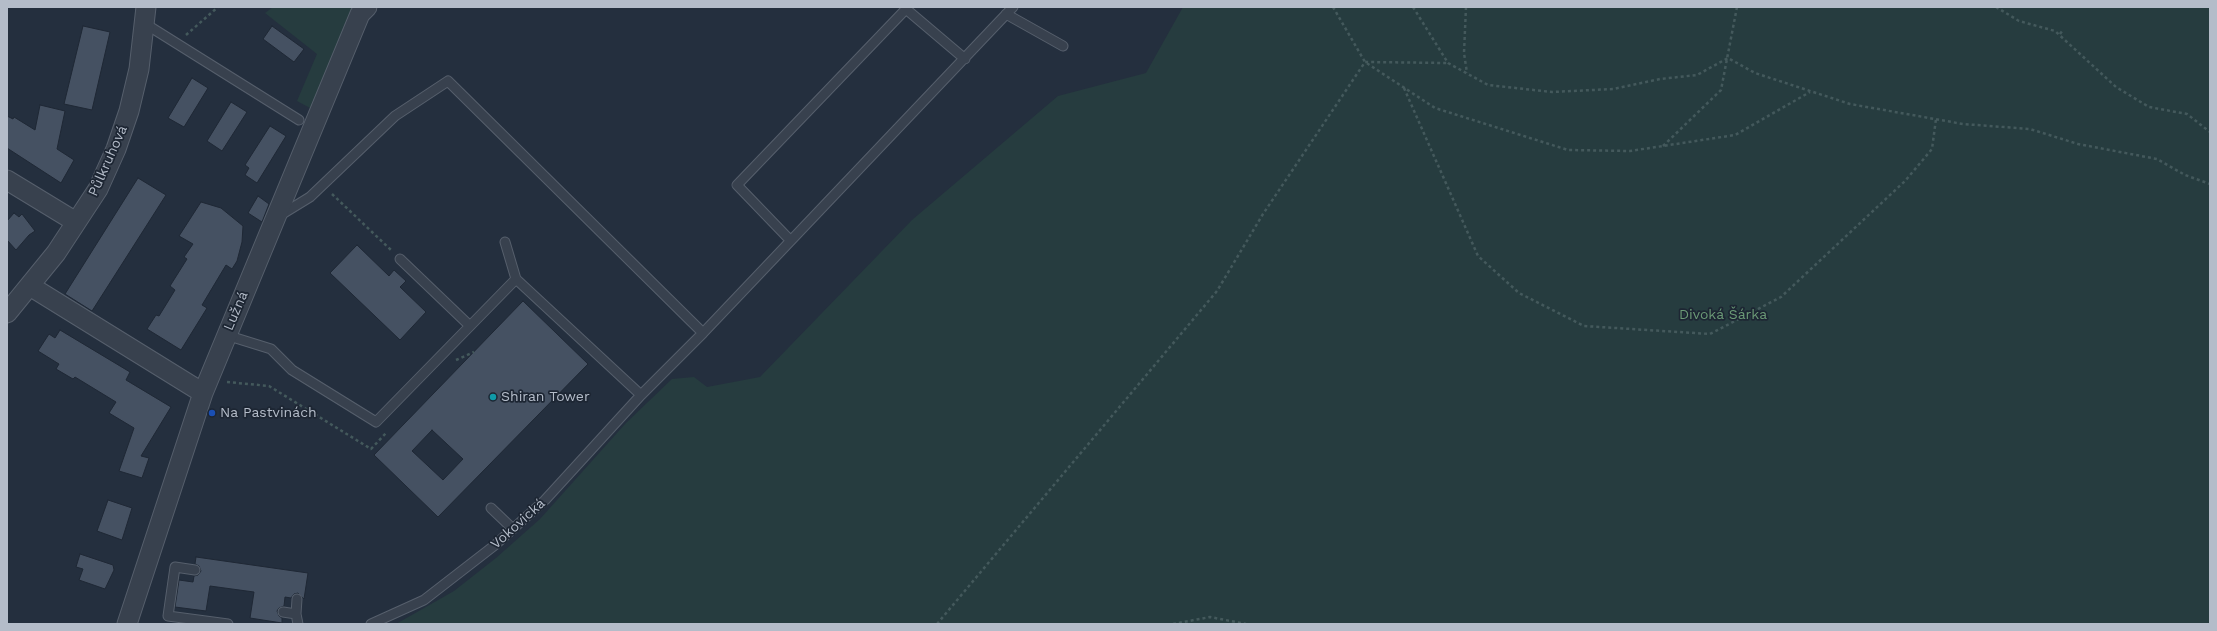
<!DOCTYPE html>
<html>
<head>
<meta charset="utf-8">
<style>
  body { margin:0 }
  #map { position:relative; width:2217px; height:631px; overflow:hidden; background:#242f3e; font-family:"Work Sans",sans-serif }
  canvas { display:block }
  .frame { position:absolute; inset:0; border:8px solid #b4bcc9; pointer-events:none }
</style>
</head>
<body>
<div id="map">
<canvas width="2217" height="631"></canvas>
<div class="frame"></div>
</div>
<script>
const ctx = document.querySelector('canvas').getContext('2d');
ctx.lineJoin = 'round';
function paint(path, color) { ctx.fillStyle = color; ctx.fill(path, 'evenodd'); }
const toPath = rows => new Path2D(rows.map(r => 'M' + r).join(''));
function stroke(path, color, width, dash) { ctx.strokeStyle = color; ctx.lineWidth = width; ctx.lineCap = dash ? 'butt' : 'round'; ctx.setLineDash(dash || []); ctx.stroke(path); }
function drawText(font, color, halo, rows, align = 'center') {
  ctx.font = font + ' "Work Sans",sans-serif'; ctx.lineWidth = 3.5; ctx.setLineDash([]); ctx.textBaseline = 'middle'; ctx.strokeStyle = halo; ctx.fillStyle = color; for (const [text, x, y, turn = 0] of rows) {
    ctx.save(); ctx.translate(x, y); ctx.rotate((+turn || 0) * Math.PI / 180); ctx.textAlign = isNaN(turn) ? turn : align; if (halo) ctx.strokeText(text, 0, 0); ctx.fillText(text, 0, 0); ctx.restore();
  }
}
const green = toPath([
  [273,7,358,7,312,109,297,101,317,54,265,13],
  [1183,7,2210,7,2210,624,396,624,454,591,496,558,540,519,626,423,672,379,694,377,707,387,760,377,912,220,1058,96,1146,73]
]);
const building = toPath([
  [83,26,110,32,92,110,64,104,83,26],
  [272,26,304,49,294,62,263,39,272,26],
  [192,78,208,88,184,127,168,118,192,78],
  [231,102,247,112,222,151,207,141,231,102],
  [40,105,65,111,57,149,74,160,61,183,7,148,7,116,13,119,14,117,35,130,40,105],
  [270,126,286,136,257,183,245,175,249,168,245,165,270,126],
  [138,178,166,195,92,311,65,294,138,178],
  [258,196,269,204,262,222,248,213,258,196],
  [201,202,221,208,243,226,242,242,237,261,232,269,226,265,202,305,207,308,181,350,147,329,156,315,159,316,175,290,170,286,187,259,184,257,193,244,179,236,201,202],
  [14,213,19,217,22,214,35,231,29,235,16,250,7,240,7,221,14,213],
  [357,245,389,276,394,270,406,281,400,287,426,312,400,340,330,273,357,245],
  [523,301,588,364,438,517,374,455,523,301],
  [432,430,463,459,443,480,412,451,432,430],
  [60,330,130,372,126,380,171,407,141,456,149,458,142,478,119,471,134,428,109,413,116,402,75,377,73,379,56,369,59,364,38,351,49,334,55,338,60,330],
  [108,500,132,508,122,540,97,531,108,500],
  [80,554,113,565,114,570,105,589,79,580,83,569,76,567,80,554],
  [196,557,308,573,304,599,298,593,294,594,291,598,285,597,284,606,279,608,277,611,279,616,282,618,282,623,250,618,254,592,210,586,206,611,175,607,179,580,193,582,194,576,198,575,201,571,199,566,195,564,196,557]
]);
const path = toPath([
  [1333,7,1365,62,1435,108,1568,150,1630,151,1735,135,1810,92],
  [1413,7,1448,63,1488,85,1552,92,1613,89,1660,79,1697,75,1728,58,1755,73,1850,104,1963,124,2030,129,2078,144,2157,159,2185,175,2210,184],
  [1466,7,1464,53,1467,73],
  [1996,7,2019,21,2055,31,2116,87,2149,107,2187,114,2210,132],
  [2060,34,2063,30],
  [186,35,218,7],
  [1404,88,1478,256,1519,293,1584,326,1710,334,1781,297,1905,181,1932,149,1936,119],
  [1663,146,1721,90,1737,7],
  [332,194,391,250],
  [456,360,474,352],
  [227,382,269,386,371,449,386,433],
  [937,624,1217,291,1263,214,1365,62,1447,63],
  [1173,624,1210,617,1246,624]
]);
const service = toPath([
  [1006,14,1063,46],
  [144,23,299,120],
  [279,216,310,197,395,116,448,81,703,333],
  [790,240,737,185,906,9,965,59],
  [505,242,516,279],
  [400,259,470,326],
  [226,335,271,349,292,370,376,422,516,279,641,395],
  [491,508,513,529],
  [195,570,175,567,168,616,228,624],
  [297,599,296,614,298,624],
  [283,612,296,614],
  [371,624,424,600,495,545,545,500,641,395,703,333,1013,7]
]);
const minor = toPath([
  [7,180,76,222],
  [30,286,203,393],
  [7,313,56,253,98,189,116,149,129,111,139,69,146,7],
  [127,624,203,393,360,14,367,7]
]);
const markers = [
  [493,397,4,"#0f9aa8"],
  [212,413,4,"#1a4fb4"]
];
const streetNames = [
  ["Půlkruhová",108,161,-66],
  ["Lužná",236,311,-67],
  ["Vokovická",518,524,-42]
];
const parkNames = [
  ["Divoká Šárka",1723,315]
];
const poiNames = [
  ["Shiran Tower",501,397],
  ["Na Pastvinách",220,413]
];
paint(green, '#263c3f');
paint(building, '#455162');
stroke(building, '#1f2835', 1);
stroke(service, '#565f6c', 11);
stroke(minor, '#565f6c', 21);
stroke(path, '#44595c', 2.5, [3, 3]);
stroke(service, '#38414e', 9);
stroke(minor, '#38414e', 19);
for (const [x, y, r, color] of markers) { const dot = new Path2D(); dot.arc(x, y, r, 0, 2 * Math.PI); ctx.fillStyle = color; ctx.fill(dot); stroke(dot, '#1d2633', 1.5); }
drawText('14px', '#b4bcc9', '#1d2633', streetNames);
drawText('14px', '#6b9a76', '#1d2633', parkNames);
drawText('14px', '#b4bcc9', '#1d2633', poiNames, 'left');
</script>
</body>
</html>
